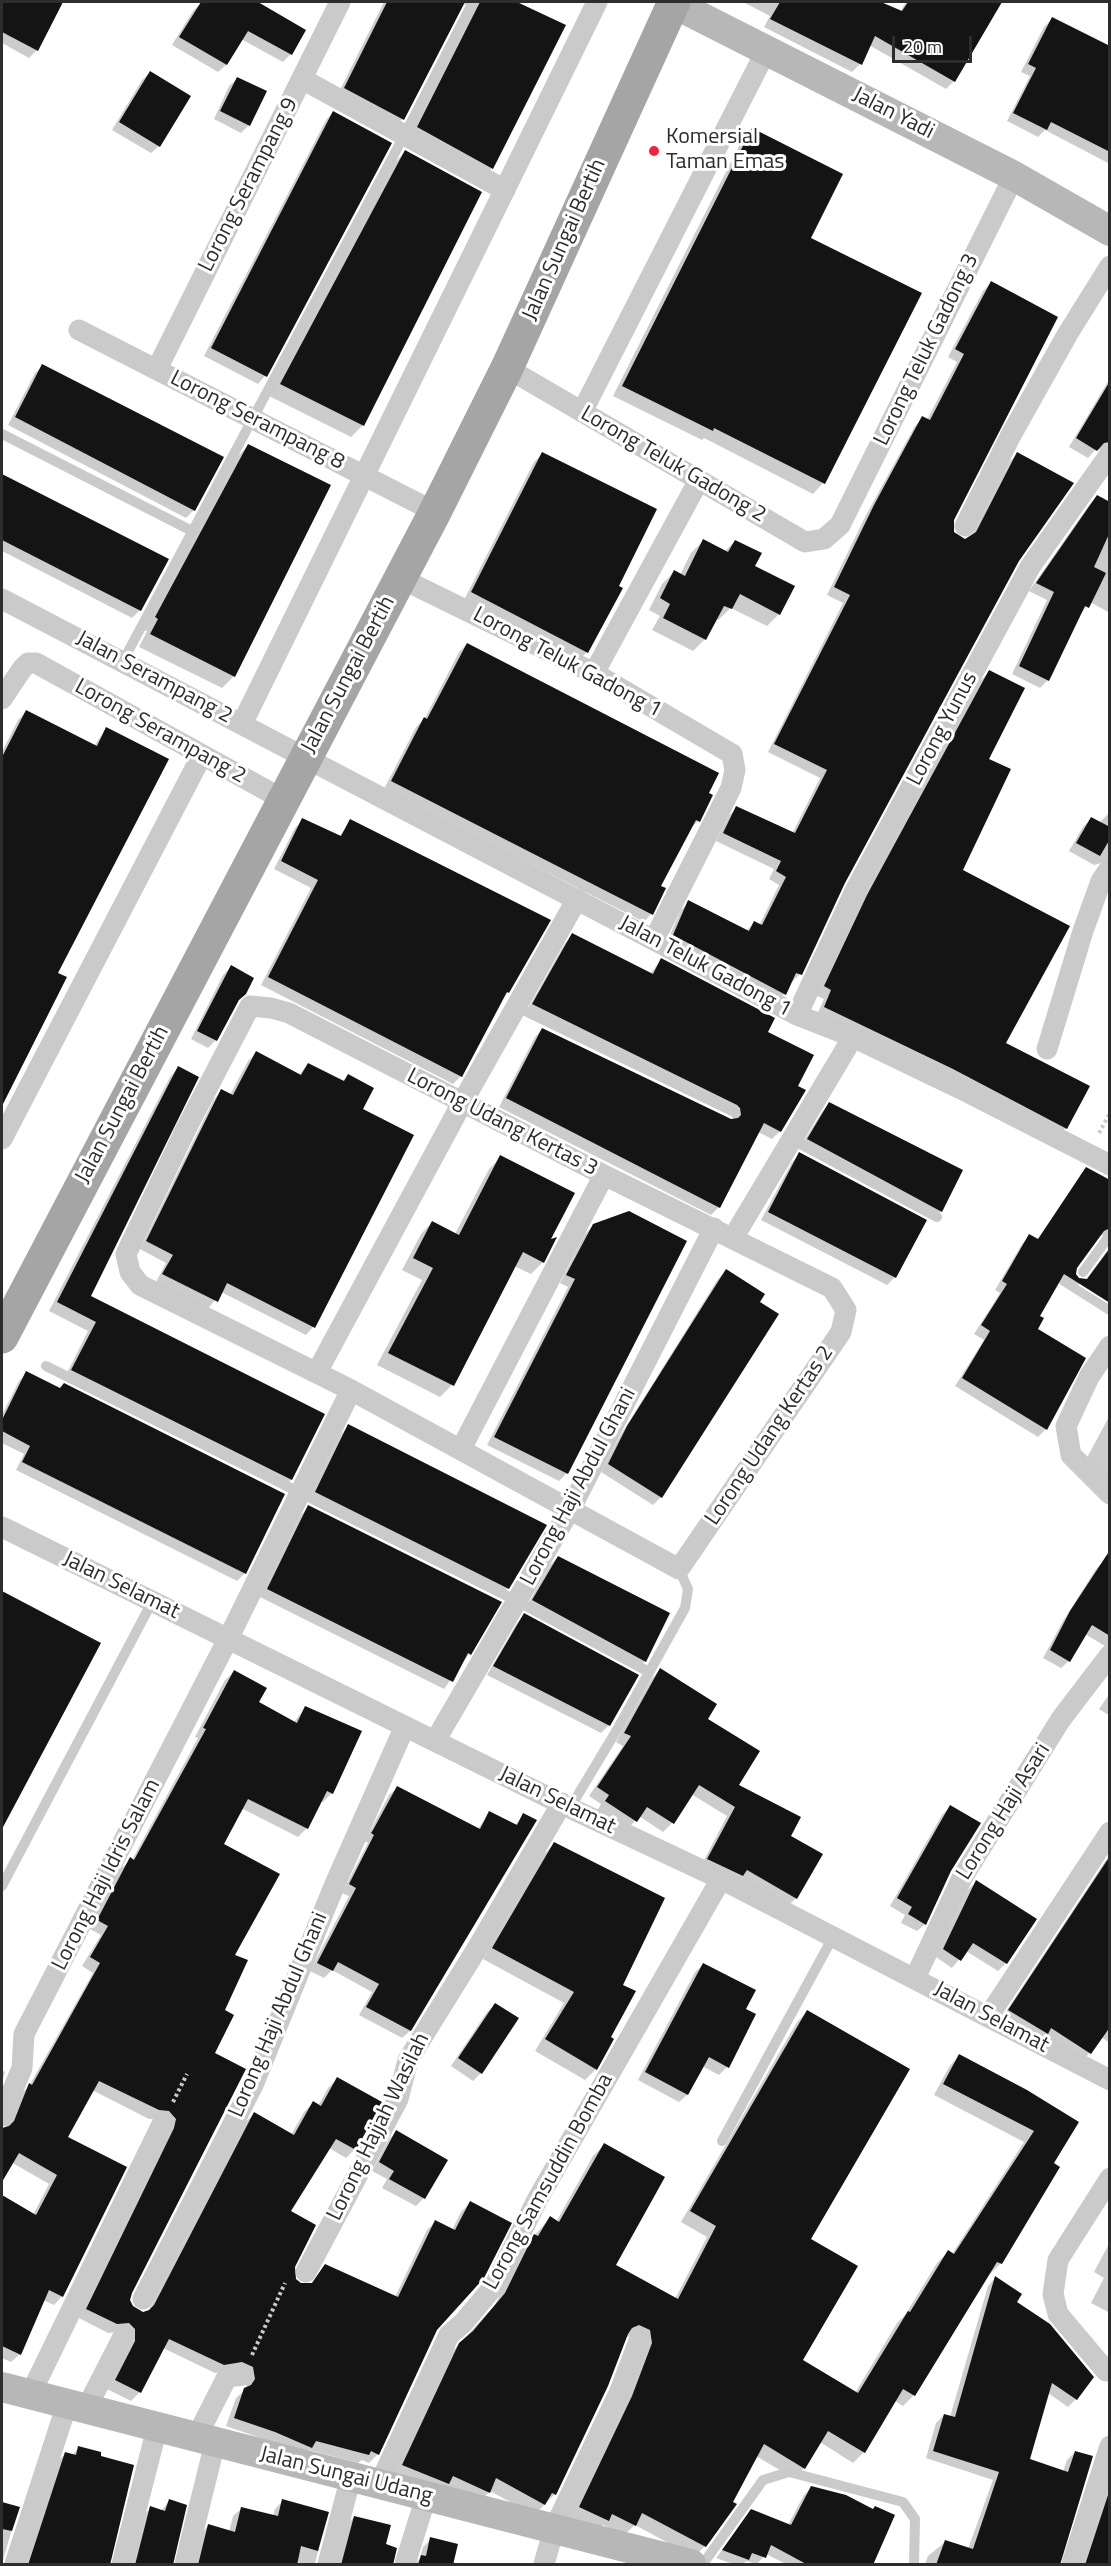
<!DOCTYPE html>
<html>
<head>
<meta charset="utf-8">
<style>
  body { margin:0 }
  #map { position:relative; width:1111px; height:2566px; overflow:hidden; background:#fff; font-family:"Titillium Web",sans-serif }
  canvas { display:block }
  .frame { position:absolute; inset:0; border:3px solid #2d2d2d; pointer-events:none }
  .scale { position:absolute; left:892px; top:36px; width:80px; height:27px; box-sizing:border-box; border:3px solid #2d2d2d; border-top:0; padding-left:8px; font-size:18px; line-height:21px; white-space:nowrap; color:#2d2d2d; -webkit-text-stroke:4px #fff; paint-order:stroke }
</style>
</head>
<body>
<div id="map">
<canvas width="1111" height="2566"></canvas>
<div class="frame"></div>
<div class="scale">20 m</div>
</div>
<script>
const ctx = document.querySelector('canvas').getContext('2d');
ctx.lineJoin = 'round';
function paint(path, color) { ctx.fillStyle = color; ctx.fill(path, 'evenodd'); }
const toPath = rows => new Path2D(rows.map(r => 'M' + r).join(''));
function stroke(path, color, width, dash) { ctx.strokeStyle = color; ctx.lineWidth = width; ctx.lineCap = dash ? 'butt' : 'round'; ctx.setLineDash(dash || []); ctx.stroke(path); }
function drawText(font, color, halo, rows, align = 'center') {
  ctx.font = font + ' "Titillium Web",sans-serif'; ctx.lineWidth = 6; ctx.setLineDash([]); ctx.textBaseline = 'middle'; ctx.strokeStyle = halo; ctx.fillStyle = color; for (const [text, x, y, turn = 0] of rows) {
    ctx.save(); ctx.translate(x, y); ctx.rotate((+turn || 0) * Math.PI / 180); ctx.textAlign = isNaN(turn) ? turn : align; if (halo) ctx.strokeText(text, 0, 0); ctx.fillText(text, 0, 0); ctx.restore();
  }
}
const shadow = toPath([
  [2,2,55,2,60,4,37,50,29,58,2,43],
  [214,2,255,2,304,31,291,54,283,62,241,39,226,65,218,72,172,45,193,11,201,3,208,9],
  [384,2,514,2,564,26,492,168,482,178,408,138,467,5,462,4,402,119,393,129,336,98],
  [743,2,878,2,900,12,906,2,1000,2,954,81,946,89,869,45,860,64,852,72,764,27,770,16],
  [1052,19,1110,49,1110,164,1045,130,1038,137,1007,121,1030,76,1021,72,1044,27],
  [150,73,159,146,151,153,112,130,142,80],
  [237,79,249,125,241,133,214,119,229,86],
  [333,112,265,376,258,384,204,356,326,120],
  [752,130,809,238,920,294,823,483,813,494,704,438,702,440,613,396,742,140],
  [405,152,363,425,351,437,269,396,393,164],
  [991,283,952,520,953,533,965,540,971,537,1009,462,1017,454,1018,560,843,882,800,974,792,982,790,981,784,994,777,1002,666,944,681,910,689,902,746,931,754,923,759,926,779,885,769,879,774,869,716,841,729,815,737,808,792,834,820,778,768,752,843,603,827,595,866,515,915,426,923,418,927,420,957,362,948,357,983,291],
  [43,366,194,510,186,518,8,425,35,373],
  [1110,378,1110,452,1096,449,1088,458,1069,447],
  [248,446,234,676,222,688,139,647,147,631,144,630,236,458],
  [542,454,587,652,579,660,464,600,534,462],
  [2,475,167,559,140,610,132,618,2,551],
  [1097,497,1110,504,1110,613,1090,602,1080,615,1048,680,1040,688,1012,674,1047,600,1029,591,1089,505],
  [703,541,724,552,735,541,753,567,779,614,767,626,731,608,718,620,716,619,705,639,693,651,652,630,660,616,649,610,662,584,674,572,680,575,691,553],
  [467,644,707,794,698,821,690,829,659,887,651,914,644,922,384,789,416,727,425,718,459,652],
  [989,672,987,759,961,871,1004,1044,1066,1128,1057,1137,816,1017,824,999,817,996,859,905,980,681],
  [26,712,94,746,106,729,56,974,65,978,2,1102,2,752,18,720],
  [1108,814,1110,866,1101,863,1094,865,1069,851,1083,827,1091,819,1099,823],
  [303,820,339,837,351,821,508,992,501,999,461,1076,453,1084,261,985,311,888,274,869,295,828],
  [573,935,650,974,661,960,766,1033,796,1087,780,1131,772,1139,758,1132,719,1207,711,1215,499,1107,535,1037,542,1029,735,1121,729,1113,526,1012,565,943],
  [231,967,236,1002,216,1040,208,1048,191,1039,223,975],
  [256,1053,299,1075,308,1064,342,1082,348,1076,361,1110,313,1327,306,1335,221,1292,208,1309,156,1282,166,1263,140,1249,214,1099,222,1091,230,1095,248,1061],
  [178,1068,89,1296,323,1415,291,1480,282,1488,64,1379,88,1331,49,1311,170,1077],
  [829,1104,941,1211,933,1218,800,1147,822,1112],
  [800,1154,895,1277,887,1285,761,1220,792,1162],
  [501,1157,548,1242,543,1262,531,1274,514,1266,452,1385,440,1397,377,1365,422,1280,402,1270,421,1234,432,1222,455,1234,489,1169],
  [1086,1169,1110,1182,1110,1301,1081,1283,1078,1285,1110,1305,1110,1316,1058,1283,1038,1316,1036,1329,1046,1429,1038,1437,955,1386,984,1340,974,1334,1000,1293,995,1290,1022,1244,1030,1236,1035,1246,1082,1176,1079,1176],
  [1101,1235,1107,1237,1109,1248,1085,1281,1078,1280,1074,1275,1075,1268],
  [593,1226,685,1241,567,1473,559,1481,487,1445,568,1287,560,1283,585,1234],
  [726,1271,661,1497,653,1505,601,1472,620,1436,718,1279],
  [27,1373,245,1573,237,1581,16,1470,24,1454,2,1443,2,1415,19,1381],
  [1110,1415,1110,1480,1083,1465],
  [349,1426,508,1588,500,1596,308,1500,341,1434],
  [309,1507,469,1654,444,1689,260,1597,301,1515],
  [558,1557,645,1661,637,1669,525,1609,550,1565],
  [1104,1561,1110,1565,1110,1649,1085,1634,1069,1661,1061,1668,1043,1658,1063,1621,1096,1569],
  [2,1592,99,1644,2,1825],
  [525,1615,609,1725,601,1733,487,1675,517,1623],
  [661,1669,706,1719,736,1785,789,1837,796,1898,787,1907,700,1868,727,1816,691,1794,672,1823,663,1832,639,1816,627,1830,597,1811,601,1804,589,1796,623,1746,616,1742,652,1678],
  [234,1672,257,1703,294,1722,306,1707,360,1732,332,1793,323,1802,320,1801,307,1828,298,1837,241,1808,222,1845,233,1955,223,2011,213,2054,129,2299,131,2306,137,2312,148,2312,245,2122,254,2114,291,2135,304,2112,313,2103,318,2106,328,2088,337,2079,355,2149,346,2158,329,2148,289,2212,294,2280,300,2285,310,2285,325,2266,395,2297,427,2230,435,2222,452,2230,461,2212,470,2203,436,2329,378,2454,369,2463,362,2460,358,2463,309,2450,302,2456,266,2440,226,2426,236,2398,247,2388,244,2376,233,2370,215,2373,163,2348,139,2393,131,2401,107,2389,120,2332,108,2333,79,2318,160,2119,149,2119,92,2090,66,2138,62,2296,54,2305,43,2300,20,2354,11,2362,2,2358,2,2197,33,2215,49,2184,11,2162,2,2179,2,2129,5,2128,21,2094,29,2086,93,1973,82,1966,101,1935,90,1929,121,1868,132,1860,198,1738,195,1737,225,1680],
  [1110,1693,1110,1716,1099,1709],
  [397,1788,477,1830,490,1813,514,1826,524,1815,535,1821,410,2031,402,2038,359,2015,372,1992,332,1970,324,1978,310,1971,349,1896,342,1893,368,1843,365,1841,366,1839,389,1795],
  [950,1807,950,1871,925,1924,917,1931,901,1923,905,1915,890,1906,942,1815],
  [555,1843,621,1985,609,2038,612,2040,596,2069,585,2080,535,2051,564,2003,483,1959,544,1854],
  [1110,1854,1110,2043,1101,2037,1083,2061,1001,2019],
  [976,1882,1006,1963,998,1971,966,1951,952,1968,936,1957,968,1890],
  [703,1965,744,2010,727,2067,719,2075,702,2066,687,2095,679,2102,638,2080,695,1972],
  [495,2005,481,2073,473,2081,451,2066,487,2012],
  [807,2012,809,2239,801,2361,855,2393,897,2323,905,2315,937,2263,948,2252,952,2254,1024,2142,934,2095,949,2067,959,2056,1026,2091,1051,2163,1001,2263,990,2274,988,2273,914,2395,903,2406,895,2401,864,2452,853,2463,820,2442,804,2468,793,2478,756,2456,705,2546,694,2557,635,2525,624,2535,603,2525,597,2531,569,2518,633,2336,625,2337,607,2385,555,2494,534,2515,490,2491,478,2503,393,2476,449,2355,495,2305,524,2247,550,2218,556,2222,593,2156,604,2145,614,2265,675,2299,707,2237,681,2222,797,2022],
  [2,2070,5,2072,2,2081],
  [396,2132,446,2160,424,2198,416,2206,382,2188,387,2179,372,2171,389,2139],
  [1110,2242,1110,2313,1091,2303,1104,2278,1094,2272],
  [995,2278,1015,2302,1076,2399,1068,2407,1048,2393,1028,2460,1063,2472,1067,2460,1075,2452,1058,2564,925,2564,928,2556,945,2542,968,2549,993,2480,926,2458,936,2423,944,2415,950,2417,988,2286],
  [79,2448,108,2564,24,2564,57,2462,65,2454,71,2456],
  [1110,2476,1110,2564,1081,2564],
  [812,2487,871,2564,786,2564,766,2554,757,2564,746,2561,743,2564,733,2564,716,2558,752,2511,788,2525,804,2495],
  [169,2501,172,2564,130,2564,143,2516,150,2508,161,2511],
  [283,2501,327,2513,315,2564,193,2564,201,2534,208,2526,229,2532,233,2516,241,2509,273,2516,275,2509],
  [2,2504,18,2508,2,2564],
  [354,2517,384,2545,391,2564,336,2564,347,2525],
  [431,2539,452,2562,462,2564,414,2564,420,2558,423,2547]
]);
const building = toPath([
  [2,2,63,2,38,51,2,32],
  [201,2,258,2,306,30,292,55,248,31,227,65,179,37],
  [387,2,465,2,404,120,344,88],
  [480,2,517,2,566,25,493,169,417,127],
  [780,2,881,2,902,11,908,2,1002,2,955,82,875,36,862,65,770,19],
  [1052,17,1110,46,1110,152,1051,122,1047,130,1013,113,1036,68,1028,64],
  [150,71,191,96,160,147,119,122],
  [237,77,267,91,250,126,220,111],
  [333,111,392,143,267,377,211,348],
  [752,128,843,174,811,238,922,293,825,484,714,428,713,431,622,386],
  [405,150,482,192,364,426,280,384],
  [991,281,1058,317,954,520,954,532,965,539,976,532,1017,452,1074,483,1019,561,845,883,802,975,796,973,786,995,673,935,688,900,749,931,754,921,762,925,786,877,776,871,781,861,723,833,736,806,795,833,827,770,774,744,850,595,834,587,874,505,922,416,930,420,964,354,955,349],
  [42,364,224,457,195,511,15,417],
  [1110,381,1110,442,1104,443,1097,451,1076,438],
  [248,444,331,485,235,677,150,634,158,619,155,617],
  [542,452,657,509,619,586,623,588,588,653,471,592],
  [2,474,169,559,141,611,2,540],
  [1097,495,1110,502,1110,532,1094,567,1106,573,1089,608,1085,606,1049,681,1019,666,1054,592,1036,583],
  [703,539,728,552,735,540,762,553,755,566,795,586,780,615,740,594,732,609,724,606,706,640,663,618,670,604,660,598,674,570,685,576],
  [467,643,719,773,709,793,713,795,700,822,696,820,661,886,666,888,653,915,391,781,424,717,427,719],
  [989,670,1025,688,989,759,1011,769,963,870,1070,926,1006,1043,1090,1086,1067,1129,953,1069,824,1007,831,990,824,986,867,895],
  [26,710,97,746,106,727,169,759,58,973,67,977,2,1106,2,757],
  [1091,817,1110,827,1110,839,1100,856,1076,843],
  [302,818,341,836,350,819,551,920,509,993,507,992,462,1077,268,977,318,880,281,861],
  [572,933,653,974,661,958,775,1018,768,1032,814,1055,798,1086,806,1090,781,1132,764,1123,720,1208,506,1098,542,1028,731,1119,738,1118,741,1115,740,1108,737,1105,532,1004],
  [231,965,254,978,246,994,239,1000,217,1041,197,1031],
  [256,1051,301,1075,308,1063,344,1081,348,1074,374,1088,363,1109,414,1135,315,1328,227,1283,218,1302,162,1274,173,1255,146,1241,221,1089,233,1095],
  [178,1066,199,1077,91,1296,325,1414,292,1480,71,1370,96,1322,57,1302],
  [829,1102,963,1170,942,1212,807,1139],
  [799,1152,927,1220,896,1278,768,1212],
  [500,1155,575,1193,551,1239,557,1237,544,1263,523,1252,454,1386,388,1353,433,1268,413,1258,432,1221,459,1235],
  [1086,1167,1110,1180,1110,1228,1104,1231,1077,1268,1076,1274,1079,1278,1087,1279,1110,1248,1110,1303,1064,1274,1040,1316,1044,1318,1038,1329,1086,1358,1047,1430,962,1378,990,1331,981,1325,1007,1284,1002,1281,1029,1234,1038,1239],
  [629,1211,687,1241,568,1474,494,1437,575,1279,566,1275,593,1224],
  [726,1269,765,1294,760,1302,779,1314,662,1498,608,1464,627,1426],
  [26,1371,60,1388,64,1383,285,1494,246,1574,22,1462,30,1446,2,1431,2,1420],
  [348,1424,547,1525,509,1589,315,1492],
  [308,1505,502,1602,471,1655,468,1653,453,1682,267,1589],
  [1110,1550,1110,1636,1092,1625,1070,1662,1050,1650,1070,1611],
  [558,1556,670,1613,646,1662,532,1600],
  [2,1591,101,1643,2,1829],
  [524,1613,639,1675,610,1726,493,1666],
  [660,1668,717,1704,708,1719,760,1751,739,1785,801,1817,791,1836,823,1854,797,1899,747,1870,743,1876,707,1859,735,1807,699,1785,674,1824,647,1807,637,1822,605,1801,609,1795,597,1787,631,1736,624,1733],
  [234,1670,267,1688,259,1702,297,1723,305,1706,362,1731,333,1794,327,1791,308,1829,248,1799,224,1844,280,1874,235,1955,248,1960,225,2010,234,2015,215,2053,246,2069,132,2293,130,2300,133,2306,143,2312,149,2310,154,2305,254,2112,294,2135,313,2101,321,2106,337,2077,382,2102,356,2150,336,2139,291,2211,316,2225,295,2267,296,2279,301,2283,312,2283,325,2264,398,2297,435,2220,455,2230,470,2201,512,2223,484,2278,437,2330,379,2455,371,2451,369,2455,316,2441,312,2448,275,2432,234,2418,244,2388,251,2385,255,2379,253,2367,242,2362,224,2365,169,2339,141,2393,115,2380,135,2341,135,2329,129,2323,117,2324,86,2309,174,2128,176,2119,169,2111,159,2110,99,2081,68,2137,127,2167,63,2297,49,2290,21,2355,2,2346,2,2195,36,2215,57,2175,19,2153,2,2182,2,2128,9,2126,14,2121,29,2083,32,2085,100,1963,90,1957,108,1926,97,1920,130,1857,134,1860,206,1729,203,1728],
  [397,1786,480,1829,489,1811,517,1825,523,1813,537,1820,411,2031,366,2007,379,1984,338,1962,333,1971,317,1963,356,1888,349,1884,374,1835,371,1833,373,1830],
  [950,1805,981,1823,951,1871,926,1925,908,1914,912,1907,897,1898],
  [554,1842,665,1898,623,1985,636,1991,611,2037,614,2039,597,2070,545,2039,574,1992,492,1948],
  [1110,1856,1110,2027,1091,2054,1051,2028,1048,2034,1008,2010],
  [976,1880,1037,1919,1007,1964,973,1943,961,1961,943,1949],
  [703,1963,756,1990,746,2009,756,2014,729,2068,709,2057,688,2095,645,2072],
  [495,2003,519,2018,482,2074,458,2058],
  [807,2010,910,2069,811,2239,858,2266,803,2360,858,2393,908,2311,910,2312,948,2250,954,2254,1034,2131,943,2084,959,2054,1027,2090,1079,2122,1054,2163,1060,2167,1002,2264,997,2262,915,2396,903,2389,865,2453,828,2431,805,2469,764,2444,733,2502,737,2504,706,2547,642,2513,636,2526,612,2514,609,2521,579,2507,632,2396,652,2343,650,2330,639,2325,632,2328,628,2334,608,2386,556,2495,552,2493,545,2505,496,2478,490,2493,453,2476,449,2484,402,2465,459,2343,473,2331,505,2293,534,2234,538,2236,550,2216,559,2222,604,2143,665,2177,616,2265,678,2299,716,2226,690,2211],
  [396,2130,448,2160,425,2199,389,2179,394,2171,379,2162],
  [995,2276,1022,2294,1017,2302,1050,2324,1094,2377,1077,2400,1052,2383,1030,2459,1068,2472,1075,2451,1093,2456,1060,2565,936,2565,945,2540,973,2549,999,2472,933,2451,944,2414,955,2417],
  [78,2446,101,2452,101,2456,134,2465,110,2565,28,2565,65,2452,76,2455],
  [811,2486,846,2495,873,2509,875,2506,895,2515,873,2565,808,2565,771,2545,766,2558,752,2553,749,2560,722,2550,751,2509,791,2525],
  [1110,2489,1110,2565,1085,2565],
  [169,2499,187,2505,173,2565,135,2565,150,2506,165,2511],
  [282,2499,329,2512,318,2551,301,2546,297,2565,198,2565,208,2524,235,2532,241,2507,278,2516],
  [2,2502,20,2507,12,2531,2,2529],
  [354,2516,391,2525,386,2544,397,2548,393,2565,341,2565],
  [430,2537,458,2544,453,2565,418,2565,421,2555,426,2556]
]);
const path = toPath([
  [1099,1133,1110,1113],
  [173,2102,187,2074],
  [252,2355,285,2283]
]);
const lane = toPath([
  [2,434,192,531],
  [123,661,405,134,473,2],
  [517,1007,734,1112],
  [791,1139,937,1217],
  [1083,1272,1110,1235],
  [46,1366,517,1601,649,1672],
  [570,1808,618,1728,685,1608,688,1589,679,1569],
  [2,1886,152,1602],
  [722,2141,833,1937],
  [703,2564,763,2480,789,2472,903,2502,915,2519,914,2564]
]);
const street = toPath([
  [302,79,505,190],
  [79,330,435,512],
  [507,368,805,542,824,539,840,525,1014,176],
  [157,369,340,2],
  [582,412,767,49],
  [965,526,1011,435,1067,335,1110,266],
  [400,578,594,673,732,754,735,770,731,788,654,940],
  [2,599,797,1015,853,1037,961,1089,1110,1165],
  [594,673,699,480],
  [2,699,22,669,28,663,36,663,284,800],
  [242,724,597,2],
  [250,1006,271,1008,289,1013,604,1175,832,1288,846,1310,841,1332,679,1569,351,1390,140,1285,130,1272,126,1254,186,1129,250,1006],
  [797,1015,856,889,1030,567,1110,454],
  [1047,1049,1083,931,1101,881,1110,868],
  [2,1139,202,755],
  [733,1238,853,1037],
  [1110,1346,1089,1377,1066,1426,1071,1455,1110,1494],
  [317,1372,462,1103,577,899],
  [461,1449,604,1175],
  [2,1527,570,1808,721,1879,1110,2080],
  [435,1741,571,1508,714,1228],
  [915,1978,962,1878,1061,1719,1110,1655],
  [988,2017,1110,1832],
  [2,2116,22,2068,24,2034,228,1639,351,1390],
  [306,2272,398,2099,408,2060,478,1947,562,1803],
  [143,2299,253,2085,335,1884,405,1726],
  [1106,2371,1058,2314,1053,2294,1058,2260,1110,2178],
  [30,2395,163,2122],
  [86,2409,124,2335],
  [196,2438,227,2377,243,2375],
  [379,2485,449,2335,463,2323,495,2285,537,2200,721,1879],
  [15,2564,67,2404],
  [122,2564,157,2428],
  [185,2564,215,2443],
  [328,2564,351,2477],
  [405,2564,426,2497],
  [544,2564,554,2529,620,2391,640,2338],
  [1072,2564,1110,2446]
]);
const secondary = toPath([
  [673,3,1014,176,1110,231],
  [2,2387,691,2564]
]);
const primary = toPath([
  [2,1337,435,512,507,368,674,2]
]);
const markers = [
  [654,151,6,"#ef2346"]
];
const streetNames = [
  ["Jalan Yadi",893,114,27],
  ["Lorong Serampang 9",249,185,-63],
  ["Jalan Sungai Bertih",565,240,-66],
  ["Lorong Teluk Gadong 3",927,350,-64],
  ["Lorong Serampang 8",257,421,27],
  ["Lorong Teluk Gadong 2",673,465,30],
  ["Lorong Teluk Gadong 1",567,663,28],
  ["Jalan Sungai Bertih",349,675,-62],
  ["Jalan Serampang 2",154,678,28],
  ["Lorong Yunus",943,729,-62],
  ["Lorong Serampang 2",160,732,29],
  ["Jalan Teluk Gadong 1",705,967,28],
  ["Jalan Sungai Bertih",123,1105,-62],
  ["Lorong Udang Kertas 3",502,1123,27],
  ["Lorong Udang Kertas 2",770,1436,-56],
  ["Lorong Haji Abdul Ghani",579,1487,-62],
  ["Jalan Selamat",121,1586,26],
  ["Jalan Selamat",557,1801,26],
  ["Lorong Haji Asari",1004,1812,-58],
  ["Lorong Haji Idris Salam",107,1875,-63],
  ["Lorong Haji Abdul Ghani",279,2015,-67],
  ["Jalan Selamat",991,2018,28],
  ["Lorong Hajjah Wasilah",379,2127,-64],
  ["Lorong Samsuddin Bomba",549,2182,-61],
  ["Jalan Sungai Udang",346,2476,14]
];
const poiNames = [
  ["Komersial",666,138],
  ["Taman Emas",666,163]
];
paint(shadow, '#0003');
paint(building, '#141414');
stroke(path, '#cacaca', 4, [3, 3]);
stroke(lane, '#cacaca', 10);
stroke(street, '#cacaca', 21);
stroke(secondary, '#b7b7b7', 30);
stroke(primary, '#a5a5a5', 33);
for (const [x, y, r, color] of markers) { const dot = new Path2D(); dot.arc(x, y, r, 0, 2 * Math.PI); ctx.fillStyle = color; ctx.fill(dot); stroke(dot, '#fff', 2); }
drawText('22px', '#2d2d2d', '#fff', streetNames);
drawText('22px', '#2d2d2d', '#fff', poiNames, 'left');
</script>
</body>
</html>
